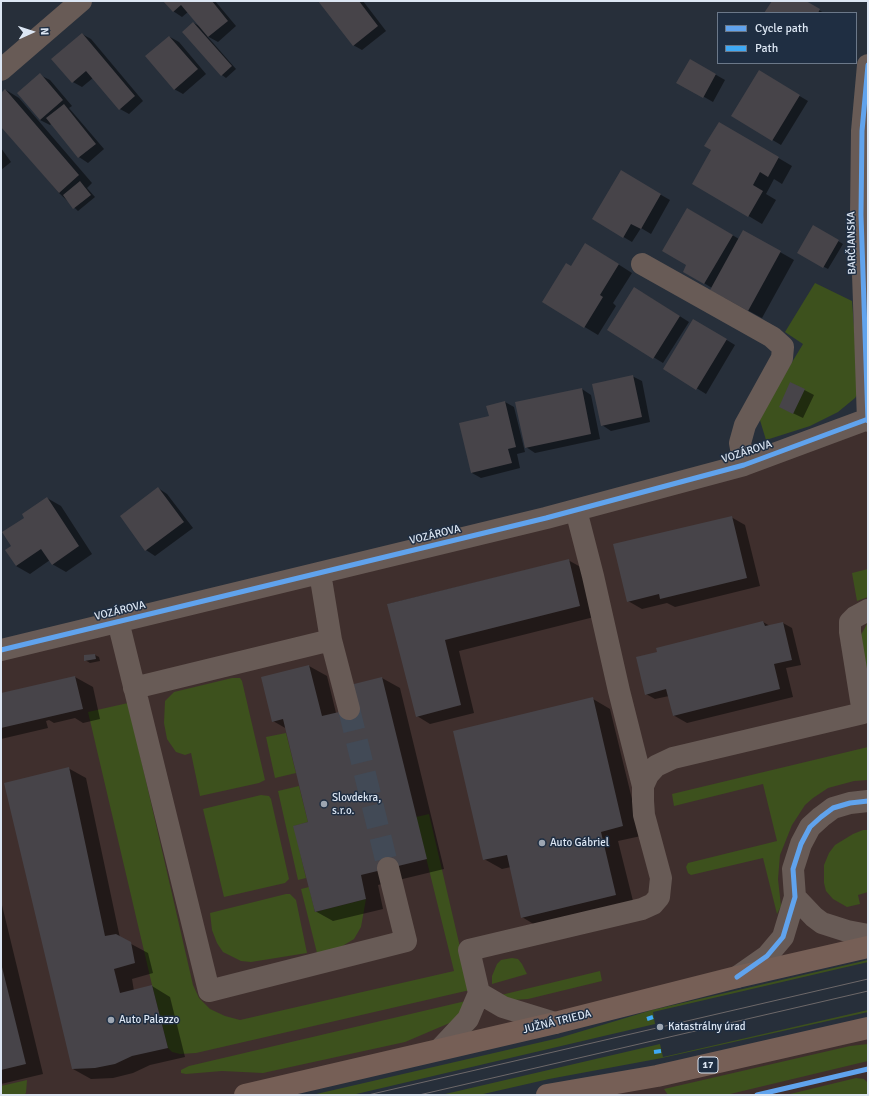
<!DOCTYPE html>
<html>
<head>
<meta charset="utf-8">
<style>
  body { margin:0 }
  #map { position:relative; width:869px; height:1096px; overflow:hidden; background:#272f3a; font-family:Signika,sans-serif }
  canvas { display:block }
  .frame { position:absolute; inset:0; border:2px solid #dce6f3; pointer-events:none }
  .legend { position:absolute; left:717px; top:12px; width:140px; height:52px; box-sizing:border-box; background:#1f2e42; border:1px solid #6b7889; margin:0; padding:5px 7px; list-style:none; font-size:12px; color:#dce6f3 }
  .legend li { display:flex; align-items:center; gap:8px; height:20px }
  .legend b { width:20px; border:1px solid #6b7889 }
  .north { position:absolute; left:12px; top:12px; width:40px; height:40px; -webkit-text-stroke:3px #1f2e42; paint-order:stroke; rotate:87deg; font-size:11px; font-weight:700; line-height:16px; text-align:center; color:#dce6f3 }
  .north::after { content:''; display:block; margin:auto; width:14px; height:18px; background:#dce6f3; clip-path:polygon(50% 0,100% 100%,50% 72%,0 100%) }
</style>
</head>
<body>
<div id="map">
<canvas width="869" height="1096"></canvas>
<div class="frame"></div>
<ul class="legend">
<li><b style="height:5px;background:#60a3ed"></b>Cycle path</li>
<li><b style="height:5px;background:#3fa9f5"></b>Path</li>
</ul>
<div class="north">N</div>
</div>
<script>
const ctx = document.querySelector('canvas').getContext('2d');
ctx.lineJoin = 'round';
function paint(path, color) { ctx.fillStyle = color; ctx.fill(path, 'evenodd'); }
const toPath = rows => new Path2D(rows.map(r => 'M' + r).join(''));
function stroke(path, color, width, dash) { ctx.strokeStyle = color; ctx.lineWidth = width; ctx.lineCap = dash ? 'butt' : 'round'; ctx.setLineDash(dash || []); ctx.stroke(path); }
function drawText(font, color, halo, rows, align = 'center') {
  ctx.font = font + ' Signika,sans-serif'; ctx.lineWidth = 3; ctx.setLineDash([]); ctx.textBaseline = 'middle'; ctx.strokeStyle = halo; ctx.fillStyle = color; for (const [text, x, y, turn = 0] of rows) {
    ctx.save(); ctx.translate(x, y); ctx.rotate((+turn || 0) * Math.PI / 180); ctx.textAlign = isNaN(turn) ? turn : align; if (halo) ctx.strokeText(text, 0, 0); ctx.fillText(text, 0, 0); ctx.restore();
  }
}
const industrial = toPath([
  [868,213,868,947,245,1095,1,1095,1,650,546,518,868,420],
  [868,1028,868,1095,547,1095]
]);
const green = toPath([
  [815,283,852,301,858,379,858,393,855,398,838,412,810,426,766,440,759,417,803,344,785,332],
  [868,569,868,597,857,601,852,573],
  [868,622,868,679,861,635],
  [232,678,240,678,242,681,265,780,259,783,200,796,191,753,185,755,176,752,167,739,164,723,165,701,174,692],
  [128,703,193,985,199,998,210,1009,225,1016,240,1020,454,971,416,817,429,814,470,990,196,1053,180,1054,172,1052,168,1048,152,985,88,712],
  [286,733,296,773,275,778,266,737],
  [868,747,868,780,854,781,828,788,813,798,805,805,792,825,780,855,778,879,781,906,777,914,763,858,691,875,688,873,686,867,688,863,777,841,763,784,674,806,672,794],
  [299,786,308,822,294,826,306,878,298,880,278,791],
  [261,795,269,796,271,799,289,879,285,883,224,897,203,809],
  [863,830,868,830,868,892,858,895,860,904,847,907,833,899,826,891,824,883,824,865,829,853,835,845,853,834],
  [309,887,315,912,366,899,361,927,354,939,339,948,317,953,301,889],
  [286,894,290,894,296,900,307,953,251,962,241,961,223,952,217,943,212,930,210,913],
  [512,958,518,959,522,964,527,974,492,984,492,976,497,964,501,960],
  [868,960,868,962,653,1012,655,1024,352,1095,312,1095,559,1038,652,1010],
  [600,971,602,981,528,999,513,1000,501,995],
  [470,1000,459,1019,405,1042,263,1073,222,1071,186,1074,181,1073,181,1070,189,1066],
  [868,1010,868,1012,662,1058,549,1079,479,1095,441,1095,660,1044,663,1057],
  [868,1044,868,1061,726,1095,668,1095,664,1089,850,1046],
  [856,1078,864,1079,868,1083,868,1095,786,1095],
  [27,1080,26,1093,24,1095,1,1095,1,1086]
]);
const shadow = toPath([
  [164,1,215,1,236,26,218,42,207,36,236,69,226,78,222,75,194,23,201,27,188,12,182,17,173,11],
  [320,1,363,1,386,31,362,50,353,45],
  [773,1,804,1,824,13,766,13],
  [82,34,91,39,143,101,129,114,120,109,93,78,82,87,73,82],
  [170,37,179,42,206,74,183,94,174,89],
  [690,60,725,80,713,102,678,82],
  [759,72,808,101,781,145,732,116],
  [40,75,50,80,72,106,69,108,104,149,88,163,79,157,52,123,50,125,40,120],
  [6,90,19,98,92,183,87,188,95,197,78,211,59,193,1,125,1,94],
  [719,123,792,166,782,184,774,179,766,194,776,200,762,224,693,183,713,149],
  [1,148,11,162,1,170],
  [621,172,670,200,651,234,641,228,632,242,593,219],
  [688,209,739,239,743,231,794,260,762,318,725,298,712,288,684,271,688,265],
  [813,226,843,244,828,269,798,253],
  [599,252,632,273,613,303,616,306,598,335,543,302,571,267],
  [643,293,689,322,663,363,609,330],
  [702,325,735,345,706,394,664,368],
  [632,376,642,381,650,422,611,431,602,425],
  [791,383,814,395,803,418,780,407],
  [582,389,591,395,600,439,535,453,526,447],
  [505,402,514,407,525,452,517,454,520,468,481,478,472,473,460,424,490,417],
  [158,488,167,494,193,528,155,556,146,550,121,516],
  [47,498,61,506,92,554,66,572,52,564,50,560,30,574,16,566,12,546,26,518],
  [731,517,745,525,760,586,675,607,667,603,642,609,628,601],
  [568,560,586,570,598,616,459,651,474,713,430,724,417,716,388,604],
  [763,622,770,626,783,623,792,628,801,665,786,668,793,697,687,723,673,715,669,696,655,699,646,694],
  [95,655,99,657,100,661,90,663,85,660],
  [309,666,327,676,336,713,357,708,382,678,400,688,444,869,378,885,383,909,333,921,315,911,309,823,287,729,273,721],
  [75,677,93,687,100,719,83,723,75,718,54,723,49,720,46,721,48,728,1,739,1,694],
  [593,699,610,709,641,836,618,841,634,905,540,928,522,917,511,867,502,869,484,859],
  [68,768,86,778,120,938,148,953,153,973,132,979,134,991,152,986,170,997,185,1057,150,1065,133,1073,113,1078,91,1079,73,1069],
  [1,901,43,1074,1,1084]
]);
const building = toPath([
  [163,1,212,1,228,21,208,37,181,5,173,12],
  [318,1,359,1,378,26,353,46],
  [772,1,806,1,820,9,818,13,764,13],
  [193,22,232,66,221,76,182,32],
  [82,33,135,96,119,110,86,71,72,83,51,59],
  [169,36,198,69,174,90,145,56],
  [690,59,716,74,703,98,676,83],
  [759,70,800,95,772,141,731,116],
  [40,73,63,100,40,120,17,93],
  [5,89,79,175,59,193,1,127,1,93],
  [64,104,96,144,78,158,46,118],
  [719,122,779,157,768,177,760,172,753,185,763,191,748,217,692,184,711,150,704,146],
  [621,170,661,194,641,229,631,224,623,238,592,219],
  [80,181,91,195,73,209,63,195],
  [687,208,733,235,704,284,683,272,686,265,662,251],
  [813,225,839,240,823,268,797,253],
  [743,230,781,251,748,311,710,290],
  [585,243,619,264,600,295,603,297,584,328,542,302,566,263,571,266],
  [634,287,680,316,653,359,607,330],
  [693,319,727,339,696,390,663,369],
  [633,375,642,417,601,426,592,384],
  [790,382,805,389,793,414,779,407],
  [582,388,591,434,525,448,515,402],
  [505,401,516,447,508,449,512,463,471,473,459,423,489,416,486,406],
  [158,487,184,522,145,551,120,516],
  [47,497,79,546,52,565,41,549,16,566,5,550,11,546,2,532,24,518,22,514],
  [732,516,747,578,660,599,659,594,627,602,613,544],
  [569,559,580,606,445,640,461,705,416,717,387,604],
  [763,621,765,626,783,622,792,660,774,664,780,689,673,716,666,689,645,695,636,657,657,652,656,648],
  [95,654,96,659,84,661,84,655],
  [309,665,322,716,356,708,350,685,382,677,427,859,361,875,366,899,315,912,293,826,308,822,283,719,272,722,261,677],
  [75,676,83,709,1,728,1,693],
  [593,697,623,826,601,832,616,895,521,918,507,855,483,860,453,731],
  [69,767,105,936,116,934,131,942,135,963,114,969,120,993,152,985,168,1048,132,1056,115,1064,95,1068,72,1069,4,783],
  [1,963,26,1064,1,1070]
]);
const minorTunnel = toPath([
  [349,709,388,868]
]);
const minor = toPath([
  [868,65,862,131,861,215,868,421],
  [1,70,81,1],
  [642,264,772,337,783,347,782,358,745,425,740,443,744,465],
  [576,510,593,576,619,691,643,786],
  [320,573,331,640],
  [118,621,209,991,406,941,388,868],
  [1,650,546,518,744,465,868,419],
  [134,688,331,640,349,709],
  [795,897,814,917,822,923,847,931,868,935],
  [737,977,767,956,783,937,795,897,793,869,801,844,810,827,821,817,833,808,850,803,868,801],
  [479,993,503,1007,555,1023],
  [440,1049,468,1019,479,993,469,950,642,909,653,904,659,897,661,878,644,815,643,801,643,786,648,775,656,766,673,758,863,713,850,632,850,622,855,617,868,610]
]);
const major = toPath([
  [245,1095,555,1023,737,977,868,947],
  [547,1095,657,1076,868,1028]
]);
const tram = toPath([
  [368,1095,868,979],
  [419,1095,868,991]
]);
const quiet = toPath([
  [647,1019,653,1017],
  [654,1052,661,1051]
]);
const cycleway = toPath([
  [868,65,862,131,861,215,868,421],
  [1,650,546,518,744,465,868,419],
  [737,977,767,956,783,937,795,897,793,869,801,844,810,827,821,817,833,808,850,803,868,801],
  [757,1095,868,1069]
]);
const markers = [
  [324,804,4,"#9da6b2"],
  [542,843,4,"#9da6b2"],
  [111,1020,4,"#9da6b2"],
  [660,1027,4,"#9da6b2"]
];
const shields = [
  [708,1065,20]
];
const shieldNames = [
  ["17",708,1065]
];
const streetNames = [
  ["BARČIANSKA",852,243,-91],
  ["VOZÁROVA",747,452,-18],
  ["VOZÁROVA",435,535,-14],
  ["VOZÁROVA",120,611,-14],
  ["JUŽNÁ TRIEDA",557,1022,-14]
];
const poiNames = [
  ["Slovdekra,",332,798],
  ["s.r.o.",332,811],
  ["Auto Gábriel",550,843],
  ["Auto Palazzo",119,1020],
  ["Katastrálny úrad",668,1027]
];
paint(industrial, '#3f2f2d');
paint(green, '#3d511d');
paint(shadow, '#0007');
paint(building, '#474449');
stroke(minorTunnel, '#424a56', 22, [22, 11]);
stroke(minor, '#685b56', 22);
stroke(major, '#765f56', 22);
stroke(tram, '#6d6869', 1);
stroke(quiet, '#3fa9f5', 4, [8, 4]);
stroke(cycleway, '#60a3ed', 5);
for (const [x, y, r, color] of markers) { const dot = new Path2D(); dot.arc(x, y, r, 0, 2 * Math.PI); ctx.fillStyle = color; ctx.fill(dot); stroke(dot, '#1f2e42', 1.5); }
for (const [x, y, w] of shields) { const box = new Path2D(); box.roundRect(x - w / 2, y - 8, w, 16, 3); ctx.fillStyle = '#1f2e42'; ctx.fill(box); stroke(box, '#dce6f3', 1); }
drawText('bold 10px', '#dce6f3', null, shieldNames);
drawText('11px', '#dce6f3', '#1f2e42', streetNames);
drawText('11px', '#dce6f3', '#1f2e42', poiNames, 'left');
</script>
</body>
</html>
